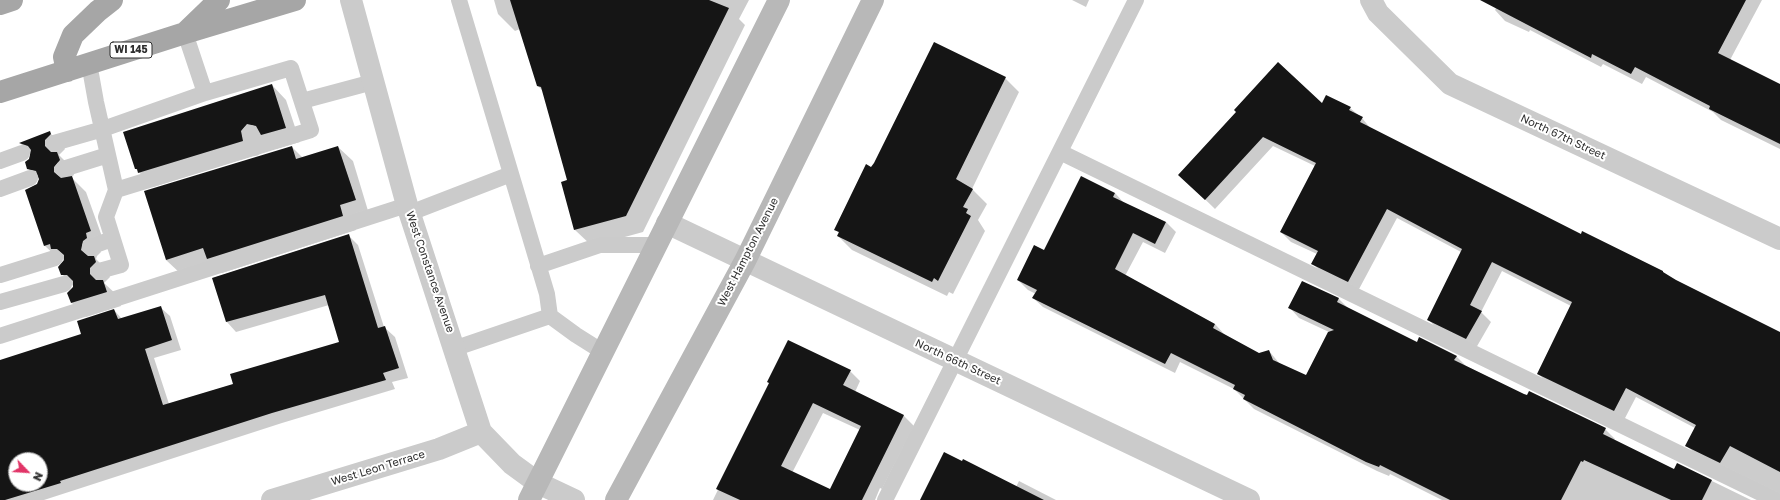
<!DOCTYPE html>
<html>
<head>
<meta charset="utf-8">
<style>
  body { margin:0 }
  #map { position:relative; width:1780px; height:500px; overflow:hidden; background:#fff; font-family:"Golos Text",sans-serif }
  canvas { display:block }
  .north { position:absolute; left:8px; top:452px; width:40px; height:40px; box-sizing:border-box; background:#fff; border:1px solid #ababab; border-radius:50%; rotate:115deg; font-size:11px; font-weight:700; line-height:16px; text-align:center; color:#2e2e2e }
  .north::after { content:''; display:block; margin:auto; width:14px; height:18px; background:#e13467; clip-path:polygon(50% 0,100% 100%,50% 72%,0 100%) }
</style>
</head>
<body>
<div id="map">
<canvas width="1780" height="500"></canvas>
<div class="north">N</div>
</div>
<script>
const ctx = document.querySelector('canvas').getContext('2d');
ctx.lineJoin = 'round';
function paint(path, color) { ctx.fillStyle = color; ctx.fill(path, 'evenodd'); }
const toPath = rows => new Path2D(rows.map(r => 'M' + r).join(''));
function stroke(path, color, width, dash) { ctx.strokeStyle = color; ctx.lineWidth = width; ctx.lineCap = dash ? 'butt' : 'round'; ctx.setLineDash(dash || []); ctx.stroke(path); }
function drawText(font, color, halo, rows, align = 'center') {
  ctx.font = font + ' "Golos Text",sans-serif'; ctx.lineWidth = 4; ctx.setLineDash([]); ctx.textBaseline = 'middle'; ctx.strokeStyle = halo; ctx.fillStyle = color; for (const [text, x, y, turn = 0] of rows) {
    ctx.save(); ctx.translate(x, y); ctx.rotate((+turn || 0) * Math.PI / 180); ctx.textAlign = isNaN(turn) ? turn : align; if (halo) ctx.strokeText(text, 0, 0); ctx.fillText(text, 0, 0); ctx.restore();
  }
}
const shadow = toPath([
  [494,0,749,0,739,19,745,25,643,232,592,246,575,230,568,180,543,91,538,86,520,29,515,31,498,14],
  [1072,0,1089,0,1086,7],
  [1500,0,1762,0,1730,60,1780,89,1780,149,1721,120,1713,112,1646,77,1642,84,1603,64,1601,67,1530,30,1529,32,1505,21,1495,10],
  [1005,78,1019,92,972,189,987,204,978,220,985,231,953,294,949,292,947,296,852,250,838,236,839,233,835,229,871,168],
  [272,85,286,100,300,142,276,149,265,138,256,155,153,187,136,169],
  [1323,105,1350,108,1362,118,1371,129,1581,235,1663,272,1668,276,1780,333,1780,496,1696,455,1687,446,1695,428,1636,397,1624,420,1548,383,1538,374,1571,306,1502,271,1481,312,1491,322,1476,348,1438,330,1429,320,1461,252,1397,218,1358,291,1322,273,1312,263,1317,254,1291,242,1281,232,1315,166,1273,146,1215,209,1180,175],
  [50,133,64,147,65,149,59,155,71,167,74,175,71,177,86,192,105,245,99,247,101,252,97,256,96,259,108,271,110,277,104,283,117,295,121,306,86,317,72,303,74,287,62,274,65,261,62,259,60,260,45,246,26,191,38,185,40,180,28,168,31,154,20,143],
  [292,147,303,158,338,147,353,161,369,214,353,220,356,230,222,273,213,264,181,274,166,260],
  [1115,193,1124,203,1166,222,1176,232,1165,253,1143,242,1125,276,1215,324,1224,334,1259,354,1269,351,1280,364,1306,376,1329,332,1299,318,1290,308,1303,282,1339,299,1348,308,1417,343,1456,356,1466,366,1524,395,1605,429,1615,439,1614,440,1674,470,1677,464,1751,500,1442,500,1390,474,1389,476,1377,471,1254,409,1234,389,1180,362,1175,373,1043,307,1033,298,1036,294,1028,290,1018,280,1044,251],
  [348,235,358,245,384,327,395,337,408,378,392,382,395,389,282,423,44,500,0,500,0,361,83,334,114,310,122,319,160,307,170,316,181,350,154,358,169,404,235,384,340,343,329,305,236,332,227,322,213,278],
  [16,460,40,460,40,484,16,484],
  [850,371,860,381,855,392,904,416,914,426,882,489,880,488,875,500,713,500,770,383],
  [823,413,860,430,831,491,792,473],
  [1019,481,1056,500,930,500,1016,487]
]);
const building = toPath([
  [510,0,709,0,729,8,626,216,574,230,561,182,567,180,541,87,537,86],
  [1480,0,1746,0,1718,53,1780,84,1780,144,1709,109,1710,106,1635,67,1631,74,1592,54,1591,58],
  [934,42,1006,77,956,179,973,189,963,207,968,209,966,213,971,216,938,281,934,278,932,282,837,236,839,232,834,230,866,164,871,167,874,163],
  [1278,62,1322,103,1326,95,1351,107,1349,110,1363,117,1360,122,1581,234,1582,231,1663,271,1663,272,1676,280,1780,332,1780,472,1730,446,1720,463,1685,446,1696,425,1626,388,1614,411,1537,374,1572,302,1492,262,1470,305,1482,311,1466,339,1427,320,1462,249,1387,209,1348,282,1311,264,1318,251,1280,232,1316,163,1263,137,1205,200,1178,175,1236,112,1234,110],
  [272,84,286,128,261,135,256,126,247,124,241,131,243,141,138,173,137,169,135,169,123,132],
  [50,131,51,134,45,140,45,146,51,152,57,152,60,160,54,167,54,172,61,178,72,176,91,231,86,233,87,238,83,241,81,250,88,256,94,256,96,262,90,268,90,274,96,280,103,280,107,292,71,303,67,293,73,287,73,281,67,275,61,275,58,267,64,260,64,255,57,249,51,249,50,244,44,246,25,190,37,184,39,179,36,171,27,169,25,162,29,159,31,150,28,146,19,143],
  [292,146,296,159,338,146,356,200,340,205,343,216,207,259,203,248,166,260,144,191],
  [1081,176,1115,193,1113,197,1166,222,1155,244,1133,233,1115,269,1215,324,1213,328,1259,353,1269,350,1273,360,1306,375,1328,332,1334,330,1288,308,1302,281,1339,298,1337,302,1417,342,1419,337,1457,356,1454,360,1524,394,1527,395,1529,391,1606,428,1603,434,1674,469,1677,463,1712,480,1702,500,1671,500,1584,460,1583,462,1581,461,1561,500,1450,500,1380,465,1379,467,1366,462,1243,399,1245,395,1233,389,1235,385,1171,353,1165,364,1032,298,1037,290,1017,280,1034,245,1044,250],
  [349,234,378,328,385,326,399,368,383,373,386,380,272,413,60,481,61,483,5,500,0,500,0,360,81,334,77,321,114,309,118,319,161,306,172,340,145,349,163,405,233,384,230,374,339,342,325,295,226,322,212,278],
  [16,460,40,460,40,484,16,484],
  [788,340,851,370,843,385,904,415,862,500,740,500,716,489,769,383,767,382],
  [813,403,861,426,830,489,781,466],
  [944,452,962,461,963,459,1044,500,920,500]
]);
const service = toPath([
  [459,0,547,294,550,316,576,335,603,352],
  [185,33,205,93],
  [89,63,96,102,116,190],
  [302,101,373,82],
  [250,133,255,148],
  [54,143,103,129,205,93,291,68,311,130,116,190,106,217,121,265,99,271],
  [1060,152,1775,500],
  [0,161,22,153],
  [63,169,108,155],
  [0,189,30,178],
  [410,213,511,174],
  [90,247,112,239],
  [538,266,600,245,657,245],
  [0,275,55,258],
  [0,302,64,284],
  [0,336,407,205],
  [456,348,550,316],
  [885,500,1136,0]
]);
const minor = toPath([
  [351,0,407,205,481,432,512,464,538,483,574,500],
  [1371,0,1378,13,1450,84,1780,239],
  [667,223,1249,500],
  [272,500,439,449,481,432]
]);
const secondary = toPath([
  [529,500,779,0],
  [616,500,745,261,873,0]
]);
const primary = toPath([
  [0,4,12,0],
  [187,31,219,0],
  [67,71,64,57,73,35,98,11,112,0],
  [0,92,185,33,295,0]
]);
const shields = [
  [131,50,42]
];
const shieldNames = [
  ["WI 145",131,50]
];
const streetNames = [
  ["North 67th Street",1563,137,25],
  ["West Hampton Avenue",748,252,-63],
  ["West Constance Avenue",430,272,71],
  ["North 66th Street",958,362,25],
  ["West Leon Terrace",378,468,-17]
];
paint(shadow, '#0003');
paint(building, '#151515');
stroke(service, '#cbcbcb', 16);
stroke(minor, '#cbcbcb', 22);
stroke(secondary, '#b8b8b8', 22);
stroke(primary, '#a6a6a6', 22);
for (const [x, y, w] of shields) { const box = new Path2D(); box.roundRect(x - w / 2, y - 8, w, 16, 3); ctx.fillStyle = '#fff'; ctx.fill(box); stroke(box, '#2e2e2e', 1); }
drawText('bold 10px', '#2e2e2e', null, shieldNames);
drawText('11px', '#2e2e2e', '#fff', streetNames);
</script>
</body>
</html>
